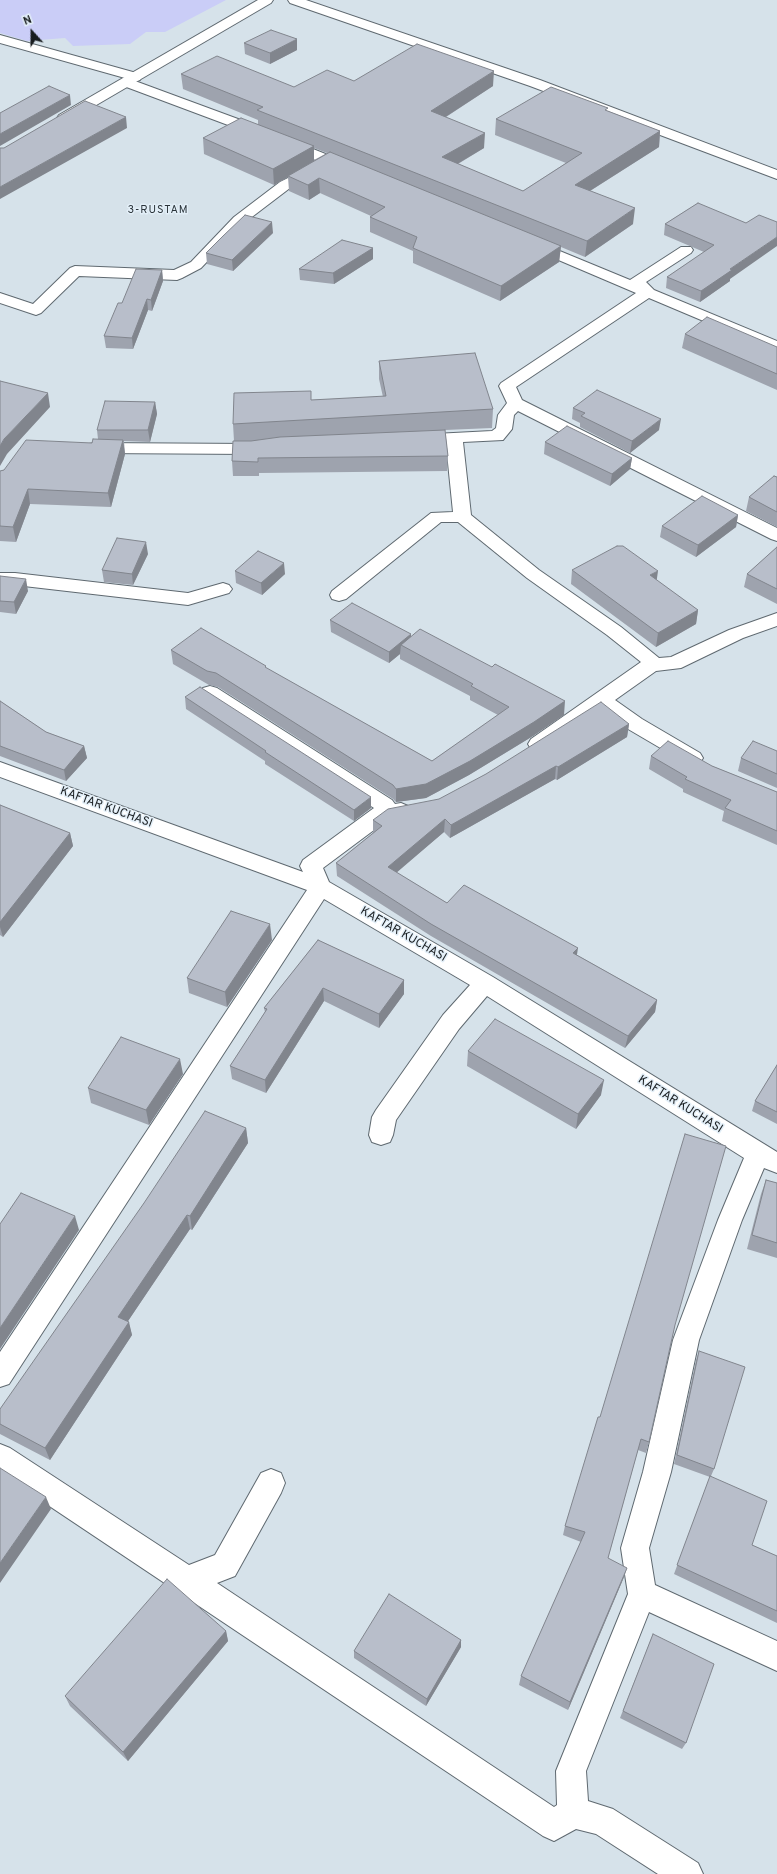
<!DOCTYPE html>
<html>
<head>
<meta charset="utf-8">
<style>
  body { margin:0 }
  #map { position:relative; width:777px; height:1874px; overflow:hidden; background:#d6e2ea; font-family:Overpass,sans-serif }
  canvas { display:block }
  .north { position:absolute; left:12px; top:12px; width:40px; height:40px; -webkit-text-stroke:3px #e3eff8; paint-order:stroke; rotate:339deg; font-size:11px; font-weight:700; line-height:16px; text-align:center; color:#181c1f }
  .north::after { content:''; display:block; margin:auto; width:14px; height:18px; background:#181c1f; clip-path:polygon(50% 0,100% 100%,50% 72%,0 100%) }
</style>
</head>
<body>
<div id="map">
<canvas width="777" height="1874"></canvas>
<div class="north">N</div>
</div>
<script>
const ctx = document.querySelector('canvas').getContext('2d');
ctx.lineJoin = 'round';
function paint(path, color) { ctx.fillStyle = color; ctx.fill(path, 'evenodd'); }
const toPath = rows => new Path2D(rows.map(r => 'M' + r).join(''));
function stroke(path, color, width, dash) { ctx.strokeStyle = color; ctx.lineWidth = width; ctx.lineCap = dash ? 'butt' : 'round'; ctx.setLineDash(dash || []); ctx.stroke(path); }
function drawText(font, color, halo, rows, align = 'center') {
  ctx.font = font + ' Overpass,sans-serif'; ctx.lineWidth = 3; ctx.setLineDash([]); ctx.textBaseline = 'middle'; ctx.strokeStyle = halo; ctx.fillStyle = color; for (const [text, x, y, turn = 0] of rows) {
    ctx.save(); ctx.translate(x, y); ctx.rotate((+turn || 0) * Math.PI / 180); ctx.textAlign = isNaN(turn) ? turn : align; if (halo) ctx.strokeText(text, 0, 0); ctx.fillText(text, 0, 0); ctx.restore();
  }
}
const green = toPath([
  [0,0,226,0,165,32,146,32,130,44,73,46,65,38,27,41,0,33]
]);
const minor = toPath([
  [288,0,306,0,540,80,777,170,777,179,530,86,290,3,288,0],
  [0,35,140,74,141,77,140,80,135,81,238,119,353,165,355,168,353,171,343,171,228,125,121,85,119,82,125,78,0,43,0,35],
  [314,165,319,166,321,169,319,172,290,188,244,223,201,268,182,278,177,280,79,276,41,313,36,315,0,303,0,293,33,304,70,268,75,266,174,270,191,262,234,217,280,182,314,165],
  [533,240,630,280,681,247,691,247,693,250,691,253,646,282,654,290,777,341,777,352,649,298,516,387,522,400,777,528,777,541,771,539,518,411,514,415,512,429,503,440,463,442,471,515,539,570,621,627,659,658,671,657,729,630,777,613,777,626,743,638,681,668,656,671,615,700,642,719,700,753,703,758,700,763,693,765,686,763,628,729,601,710,545,749,538,751,531,749,528,744,531,739,641,662,607,635,527,578,458,522,441,522,346,599,339,601,332,599,330,595,332,591,431,513,453,512,446,443,434,442,432,438,434,434,492,431,496,428,498,415,507,403,499,386,501,383,636,293,528,247,526,244,528,241,533,240],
  [262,442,268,443,270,447,268,451,252,454,95,453,89,452,87,448,89,444,95,443,252,444,262,442],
  [0,573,15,573,188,593,223,583,229,585,232,589,229,593,188,605,15,585,0,585,0,573],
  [210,686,217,688,392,800,395,804,401,803,408,806,411,811,408,816,386,821,323,868,329,882,493,977,777,1152,777,1173,764,1168,742,1220,699,1340,671,1472,649,1548,655,1585,777,1641,777,1671,649,1612,586,1771,588,1801,613,1809,698,1863,703,1874,658,1874,596,1834,576,1829,554,1841,543,1836,0,1473,0,1444,10,1448,189,1565,215,1555,261,1473,271,1469,281,1473,285,1483,281,1493,235,1576,217,1583,554,1807,557,1805,556,1771,628,1594,621,1548,643,1472,673,1340,718,1220,744,1158,487,996,459,1029,396,1120,393,1135,390,1142,381,1145,372,1142,369,1135,372,1117,376,1110,443,1015,470,985,324,899,9,1384,0,1387,0,1352,307,890,0,777,0,762,303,872,300,866,303,860,374,808,203,698,200,693,203,688,210,686]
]);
const secondary = toPath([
  [258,0,273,0,271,3,69,121,59,121,57,118,59,115,258,0]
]);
const wall = toPath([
  [244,43,297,50,270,64,245,54],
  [181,74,294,87,354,81,493,86,446,117,484,148,458,164,523,191,566,163,495,135,496,119,608,111,660,131,659,147,590,191,633,224,585,257,561,247,559,262,500,301,413,263,413,251,370,232,370,217,371,216,320,193,309,200,289,191,288,177,274,185,204,154,203,138,258,124,258,120,183,89],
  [314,148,327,153,314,160],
  [698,203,730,279,730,281,700,302,666,288,667,277,704,252,664,235,665,224],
  [273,233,233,271,207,264,206,253],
  [373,248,373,259,334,284,300,280,299,269],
  [162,270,163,281,152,311,148,310,133,349,106,348,104,336,122,303],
  [685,334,777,347,777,390,682,348],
  [379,361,493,409,492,428,445,430,448,456,447,471,259,473,259,476,233,476,232,461,234,441,233,424,311,400,383,397,379,379],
  [155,402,157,414,150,442,124,441,125,454,111,507,30,504,16,542,0,541,0,471,4,470,92,443,98,439,97,430],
  [573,408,659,430,630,453,580,427,580,423,572,419],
  [545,442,632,458,630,469,610,486,544,454],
  [777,477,777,527,746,511,749,497],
  [738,515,736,527,696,557,660,537,662,526],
  [777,547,777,604,744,587,747,574],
  [148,554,133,585,104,582,102,570],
  [572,570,656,580,698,610,696,624,656,647,571,584],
  [235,571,285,574,262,595,236,583],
  [0,576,28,591,16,614,0,612],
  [330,620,411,636,564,715,533,736,469,775,426,798,396,802,393,799,218,687,209,685,173,664,171,650,266,668,432,761,498,715,470,700,470,696,400,659,400,654,389,663,331,632],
  [185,697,371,808,354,821,265,764,265,761,186,709],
  [0,701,46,732,84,746,87,758,66,781,0,756],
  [629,724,627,737,557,780,555,779,450,838,444,832,396,872,447,903,577,955,657,1000,655,1012,625,1048,431,936,337,876,336,863,373,833,373,820,439,799],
  [777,751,777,788,738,771,741,758],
  [651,756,712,766,777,792,777,845,722,821,724,811,683,792,683,789,649,769],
  [0,805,70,833,73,846,3,937,0,935],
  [272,940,227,1007,189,993,187,978],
  [318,940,404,980,404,994,379,1028,324,1001,266,1093,232,1079,230,1066,265,1012,264,1008],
  [468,1051,601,1095,576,1129,467,1066],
  [777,1065,777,1124,752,1111,755,1101],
  [183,1074,149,1125,91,1103,88,1088],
  [246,1128,248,1143,192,1230,190,1229,128,1321,132,1335,50,1460,0,1434,0,1409],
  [766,1180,777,1183,777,1258,747,1249,761,1194],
  [675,1325,649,1442,646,1453,638,1450,608,1558,624,1577,568,1710,519,1685,521,1676,581,1542,563,1535,565,1526,600,1417],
  [699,1351,714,1469,711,1476,752,1545,777,1556,777,1623,674,1574,710,1477,674,1464,696,1360],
  [226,1631,228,1641,128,1761,70,1706,65,1696],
  [653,1634,686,1743,682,1749,620,1718],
  [461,1640,461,1647,426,1706,354,1658,354,1651]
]);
const shadedWall = toPath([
  [297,39,297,50,270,64,270,53],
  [494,71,493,86,430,127,431,111],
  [70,95,71,105,0,146,0,134],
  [126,117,127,128,0,199,0,187],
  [660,131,659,147,574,201,575,185],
  [485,133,484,148,442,173,442,157],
  [314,146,314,161,288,176,288,177,274,185,273,169],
  [319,178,320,193,309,200,308,185],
  [635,208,633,224,585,257,587,241],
  [272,222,273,233,233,271,232,260],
  [777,237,777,246,730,279,730,281,700,302,701,291,730,269],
  [561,246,559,262,500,301,501,286],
  [373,248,373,259,334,284,333,273],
  [162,270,163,281,152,311,151,300],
  [147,299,148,310,133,349,132,338],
  [48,393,50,407,7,454,0,466,0,446,4,439],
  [155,402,157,414,150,442,148,430],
  [661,419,659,430,630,453,632,441],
  [123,440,125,454,111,507,108,493],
  [632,458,630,469,610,486,612,474],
  [28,489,30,504,16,542,13,527],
  [738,515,736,527,696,557,698,545],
  [146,542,148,554,133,585,132,574],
  [284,563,285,574,262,595,261,583],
  [658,571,656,585,650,575],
  [26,579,28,591,16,614,14,602],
  [698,610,696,624,656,647,658,633],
  [411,634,411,645,401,645,400,654,389,663,389,652],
  [565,701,564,715,533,736,469,775,426,798,396,802,396,789],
  [629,724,627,737,557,780,558,767],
  [84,746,87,758,66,781,64,770],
  [556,766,555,779,450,838,451,825],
  [371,797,371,808,354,821,354,810],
  [445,819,444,832,388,880,388,867],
  [70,833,73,846,3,937,0,927,0,922],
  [270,924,272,940,227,1007,225,992],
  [578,948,576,961,573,953],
  [404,980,404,994,379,1028,379,1014],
  [323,988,324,1001,266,1093,265,1080],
  [657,1000,655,1012,625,1048,628,1036],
  [180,1059,183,1074,149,1125,146,1110],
  [604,1080,601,1095,576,1129,578,1114],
  [246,1128,248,1143,192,1230,190,1216],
  [187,1215,190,1229,122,1330,118,1317],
  [75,1216,79,1230,0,1349,0,1328],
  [129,1322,132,1335,50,1460,45,1448],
  [46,1497,51,1509,0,1583,0,1563],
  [627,1568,624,1577,568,1710,570,1702],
  [226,1631,228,1641,128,1761,123,1752],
  [461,1640,461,1647,426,1706,427,1699]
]);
const building = toPath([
  [271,30,297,39,270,53,244,43,271,30],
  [417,44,494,71,431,111,485,133,442,157,523,191,582,153,496,119,551,87,608,108,605,110,660,131,575,185,635,208,587,241,257,110,263,107,181,74,217,56,294,87,327,70,354,81,417,44],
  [49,86,70,95,0,134,0,113,49,86],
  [85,101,126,117,0,187,0,148,4,148,85,101],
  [241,118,314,146,273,169,203,138,241,118],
  [330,152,561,246,501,286,413,248,417,237,370,217,385,207,319,178,308,185,288,176,330,152],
  [698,203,746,223,759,215,777,222,777,237,730,269,732,270,701,291,667,277,714,245,665,224,698,203],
  [245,215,272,222,232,260,206,253,223,236,245,215],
  [342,240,373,248,333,273,299,269,342,240],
  [136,269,162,270,151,300,147,299,132,338,104,336,118,303,122,303,136,269],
  [707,317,777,347,777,374,685,334,707,317],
  [475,353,493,409,233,424,234,393,311,391,311,400,386,396,379,361,475,353],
  [0,381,48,393,4,439,0,446,0,381],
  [597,390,661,419,632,441,581,416,585,413,573,408,597,390],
  [105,401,155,402,148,430,97,430,105,401],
  [567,426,632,458,612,474,545,442,567,426],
  [445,430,448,456,258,458,258,462,232,461,233,441,251,441,280,437,445,430],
  [93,439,123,440,108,493,28,489,13,527,0,526,0,471,4,470,26,440,92,443,93,439],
  [774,476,777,477,777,512,749,497,774,476],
  [702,496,738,515,698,545,662,526,702,496],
  [117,538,146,542,132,574,102,570,117,538],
  [617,546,623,546,658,571,650,575,698,610,658,633,572,570,617,546],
  [777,547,777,589,747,574,777,547],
  [258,551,284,563,261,583,235,571,258,551],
  [0,576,26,579,14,602,0,601,0,576],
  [352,603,411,634,389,652,330,620,352,603],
  [201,628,266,666,265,667,432,761,509,707,471,686,473,684,401,645,420,629,492,667,495,664,565,701,534,722,470,761,426,784,396,789,393,785,216,673,207,671,171,650,201,628],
  [200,687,371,797,354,810,265,752,266,751,185,697,200,687],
  [0,701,46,732,84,746,64,770,0,746,0,701],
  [601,702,629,724,558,767,556,766,451,825,445,819,388,867,447,903,464,885,578,948,573,953,657,1000,628,1036,431,924,336,863,382,826,373,820,388,809,439,799,486,774,601,702],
  [668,741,712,766,777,792,777,831,725,808,731,800,685,779,687,777,651,756,668,741],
  [753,741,777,751,777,774,741,758,753,741],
  [0,805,70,833,0,922,0,805],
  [231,911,270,924,225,992,187,978,231,911],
  [318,940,404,980,379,1014,323,988,265,1080,230,1066,267,1009,264,1008,318,940],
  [495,1019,604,1080,578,1114,468,1051,495,1019],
  [121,1037,180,1059,146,1110,88,1088,121,1037],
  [777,1065,777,1112,755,1101,777,1065],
  [205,1111,246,1128,190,1216,187,1215,118,1317,129,1322,45,1448,0,1424,0,1409,144,1203,205,1111],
  [685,1134,726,1146,675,1325,649,1442,641,1439,608,1558,627,1568,570,1702,521,1676,585,1532,565,1526,598,1417,600,1417,685,1134],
  [766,1180,777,1183,777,1243,752,1235,766,1180],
  [21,1193,75,1216,0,1328,0,1224,21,1193],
  [699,1351,745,1367,714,1469,677,1455,699,1351],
  [0,1468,46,1497,0,1563,0,1468],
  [710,1476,767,1501,752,1545,777,1556,777,1611,677,1565,710,1476],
  [167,1579,226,1631,123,1752,65,1696,167,1579],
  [389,1594,461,1640,427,1699,354,1651,389,1594],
  [653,1634,714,1664,686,1743,623,1711,653,1634]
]);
const farNeighbourhoodnames = [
  ["3-RUSTAM",158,211]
];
const streetNames = [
  ["KAFTAR KUCHASI",106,808,20],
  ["KAFTAR KUCHASI",403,935,30],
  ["KAFTAR KUCHASI",680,1105,32]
];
paint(green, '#cacdf7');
stroke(minor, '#5f6970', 2);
stroke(secondary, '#5f6970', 2);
paint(minor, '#fff');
paint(secondary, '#fff');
paint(wall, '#9ea3ae');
paint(shadedWall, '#81858d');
paint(building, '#b8beca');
stroke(building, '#81858d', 1);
ctx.letterSpacing = '1px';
drawText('11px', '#2a3339', '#e3eff8', farNeighbourhoodnames);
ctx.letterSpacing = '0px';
drawText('12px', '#181c1f', '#e3eff8', streetNames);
</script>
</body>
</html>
